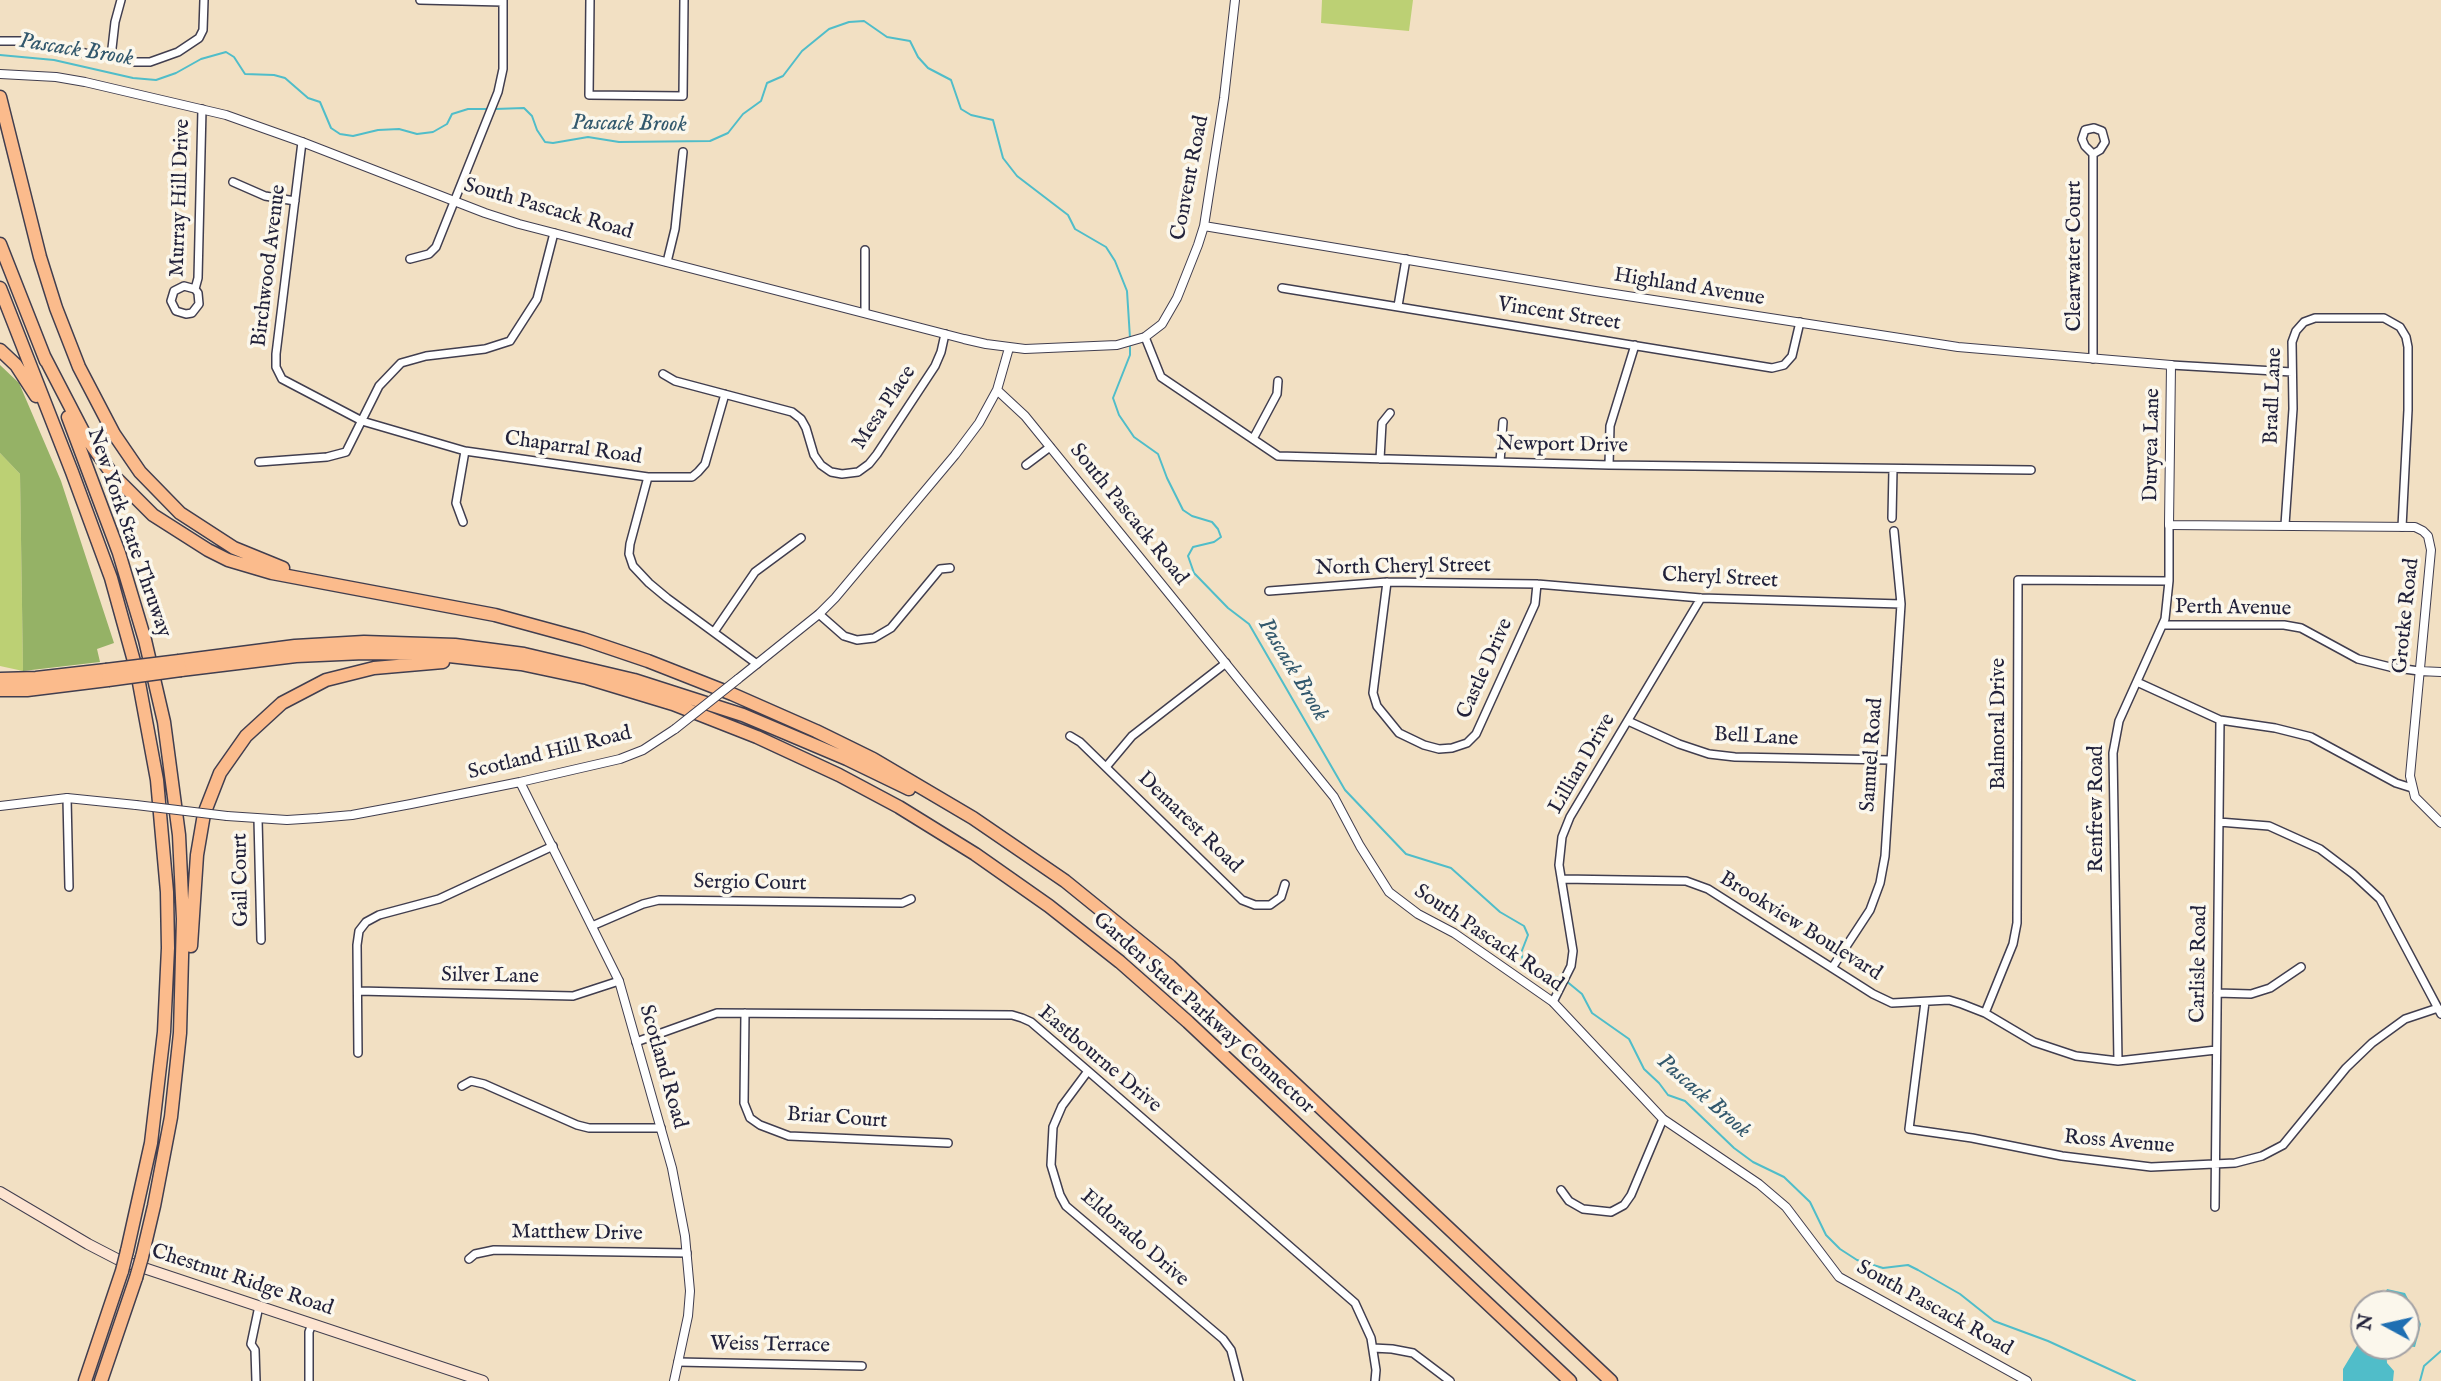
<!DOCTYPE html>
<html>
<head>
<meta charset="utf-8">
<style>
  body { margin:0 }
  #map { position:relative; width:2441px; height:1381px; overflow:hidden; background:#f2e0c3; font-family:"IM FELL English",serif }
  canvas { display:block }
  .north { position:absolute; left:2350px; top:1290px; width:70px; height:70px; box-sizing:border-box; background:#fbf7ec; border:2px solid #a4a2a5; border-radius:50%; rotate:278deg; font-size:19px; font-weight:700; line-height:28px; text-align:center; color:#22223b }
  .north::after { content:''; display:block; margin:auto; width:24px; height:32px; background:#1f6fb2; clip-path:polygon(50% 0,100% 100%,50% 72%,0 100%) }
</style>
</head>
<body>
<div id="map">
<canvas width="2441" height="1381"></canvas>
<div class="north">N</div>
</div>
<script>
const ctx = document.querySelector('canvas').getContext('2d');
ctx.lineJoin = 'round';
function paint(path, color) { ctx.fillStyle = color; ctx.fill(path, 'evenodd'); }
const toPath = rows => new Path2D(rows.map(r => 'M' + r).join(''));
function stroke(path, color, width, dash) { ctx.strokeStyle = color; ctx.lineWidth = width; ctx.lineCap = dash ? 'butt' : 'round'; ctx.setLineDash(dash || []); ctx.stroke(path); }
function drawText(font, color, halo, rows, align = 'center') {
  ctx.font = font + ' "IM FELL English",serif'; ctx.lineWidth = 7; ctx.setLineDash([]); ctx.textBaseline = 'middle'; ctx.strokeStyle = halo; ctx.fillStyle = color; for (const [text, x, y, turn = 0] of rows) {
    ctx.save(); ctx.translate(x, y); ctx.rotate((+turn || 0) * Math.PI / 180); ctx.textAlign = isNaN(turn) ? turn : align; if (halo) ctx.strokeText(text, 0, 0); ctx.fillText(text, 0, 0); ctx.restore();
  }
}
const green = toPath([
  [1322,0,1413,0,1409,31,1321,23],
  [0,453,20,474,23,671,0,666]
]);
const forest = toPath([
  [0,365,19,383,61,481,114,643,97,649,100,662,23,671,20,474,0,453]
]);
const water = toPath([
  [2387,1289,2405,1293,2421,1324,2415,1347,2405,1346,2406,1304,2380,1304],
  [2364,1334,2364,1346,2388,1346,2386,1348,2387,1363,2394,1371,2393,1381,2343,1381,2343,1369]
]);
const stream = toPath([
  [0,55,54,60,133,78,156,80,176,73,201,59,226,52,234,57,245,74,274,75,285,78,308,98,320,102,331,128,340,134,353,136,378,130,399,129,417,134,433,132,447,124,452,114,468,109,490,109],
  [495,109,524,108,532,116,537,130,545,142,553,143,588,137,619,142,710,141,728,133,743,114,761,101,767,83,783,76,802,51,829,29,849,22,864,21,887,37,910,41,918,57,928,68,951,80,961,109,971,115,993,120,1003,158,1017,176,1068,215,1075,229,1106,247,1115,261,1127,291,1130,338],
  [1130,344,1130,355,1113,398,1119,415,1134,437,1158,454,1167,478,1183,510,1192,516,1212,522,1218,529,1221,537,1214,542,1193,547,1188,556,1194,573,1228,608,1249,624,1345,790,1406,854,1451,868,1500,912,1524,926,1528,935,1521,953,1525,967,1537,974,1560,978],
  [1565,980,1582,994,1592,1013,1629,1039,1644,1069,1659,1083,1668,1095,1685,1101,1734,1148,1753,1162,1784,1177,1810,1202,1826,1235,1840,1249,1857,1260,1883,1268,1908,1265,1918,1270,1960,1294,1994,1321,2048,1341,2135,1381],
  [2420,1381,2424,1366,2441,1351]
]);
const minor = toPath([
  [420,0,503,2],
  [590,0,589,95,683,96,684,0],
  [0,41,26,41,85,53,135,62,150,62,178,52,199,38,203,30,204,0],
  [111,57,115,22,121,0],
  [302,142,276,354,276,367,282,379,362,421,465,451,648,477,692,477,698,472,705,464,725,394],
  [2093,154,2100,150,2105,142,2102,131,2094,128,2085,130,2082,139,2085,146,2093,154,2093,359],
  [233,182,265,196,295,201],
  [865,250,865,312],
  [410,259,429,254,436,247,498,92,503,69,503,0],
  [667,262,675,229,683,152],
  [1282,288,1772,368,1784,365,1792,356,1800,322],
  [195,289,184,286,174,291,171,301,176,311,186,314,192,313,199,304,198,293,195,289,198,278,202,109],
  [1398,306,1406,259],
  [1145,337,1161,377,1278,456,1609,465,2031,470],
  [2171,365,2292,372],
  [663,374,675,381,792,412,801,419,806,428,814,455,821,465,831,472,842,474,858,472,869,464,877,454,935,366,941,352,945,334],
  [1253,439,1277,394,1278,381],
  [1380,459,1382,423,1390,413],
  [259,462,327,457,346,452,379,386,401,363,426,356,485,349,510,341,537,299,554,233],
  [1500,462,1503,422],
  [1026,465,1050,447],
  [1609,465,1610,426,1635,345],
  [648,477,630,544,629,554,633,566,649,583,667,598,757,664],
  [1892,518,1893,469],
  [463,522,456,503,465,451],
  [2285,525,2293,409,2292,342,2296,331,2304,322,2315,318,2384,318,2400,327,2406,337,2408,347,2408,410,2402,527],
  [1387,582,1373,693,1377,706,1399,733,1424,745,1439,749,1452,748,1467,743,1476,734,1535,604,1537,584],
  [1269,591,1387,582,1537,584,1701,598,1901,604],
  [819,614,844,636,857,640,874,638,891,628,940,569,950,568],
  [2163,625,2284,625,2301,628,2358,659,2390,667,2419,671],
  [714,632,755,572,801,538],
  [2137,682,2220,720,2275,728,2311,737,2396,783,2412,788],
  [1628,721,1679,744,1709,754,1735,757,1890,760],
  [1070,736,1080,742,1242,900,1255,905,1270,905,1281,897,1285,884],
  [1106,767,1132,736,1226,663],
  [67,798,69,887],
  [258,819,261,940],
  [2219,822,2269,826,2320,849,2353,874,2380,899,2441,1014],
  [1562,879,1686,881,1708,889,1873,994,1892,1003,1949,1000,1962,1004,1985,1013,2034,1042,2076,1056,2118,1061,2216,1050],
  [592,926,643,904,659,900,902,903,911,899],
  [1832,968,1870,910,1880,883,1885,856,1901,604,1894,531],
  [358,991,573,996,619,981],
  [2217,993,2251,994,2270,988,2301,967],
  [1553,1002,1571,966,1573,951,1559,865,1562,837,1570,817,1701,598],
  [1925,1002,1909,1129,1972,1138,2062,1156,2151,1167,2235,1163,2262,1156,2283,1145,2346,1068,2372,1043,2405,1019,2438,1008],
  [745,1013,744,1103,750,1118,760,1125,789,1136,948,1143],
  [1985,1013,2013,944,2017,923,2018,580,2169,581],
  [636,1042,717,1013,1012,1015,1022,1018,1031,1022,1088,1071,1355,1303,1371,1338,1376,1370,1375,1381],
  [358,1053,357,945,359,931,366,922,379,915,439,899,553,846],
  [2118,1061,2113,753,2119,721,2165,619,2169,581,2169,525],
  [1088,1071,1062,1106,1053,1127,1051,1165,1060,1195,1066,1206,1223,1339,1231,1350,1239,1381],
  [462,1086,471,1081,484,1084,577,1125,589,1128,661,1128],
  [1561,1190,1569,1201,1583,1209,1611,1212,1624,1205,1631,1195,1663,1119],
  [2215,1207,2220,720],
  [469,1259,475,1254,494,1250,687,1253],
  [1373,1348,1392,1349,1413,1353,1450,1381],
  [678,1362,862,1366],
  [256,1381,255,1350,251,1344,259,1306],
  [309,1381,309,1332,312,1324]
]);
const tertiary = toPath([
  [0,74,56,77,85,82,226,115,302,142,485,213,519,224,964,339,986,344,1025,349,1117,345,1145,337,1162,324,1177,298,1198,245,1204,226,1224,98,1235,0],
  [1204,226,1595,291,1958,347,2171,365,2169,525,2415,527,2423,531,2428,536,2431,550,2410,776,2415,797,2441,823],
  [997,390,1025,416,1334,797,1360,846,1389,892,1418,914,1454,933,1553,1002,1663,1119,1759,1184,1786,1207,1839,1277,2027,1381],
  [2419,671,2441,672],
  [738,679,819,614,835,598,955,455,979,423,997,390,1009,348],
  [520,782,619,981,672,1168,685,1236,690,1291,688,1316,674,1381],
  [0,806,67,798,136,805],
  [227,816,287,820,318,818,352,815,411,804,520,782,620,759,643,750,675,729]
]);
const secondary = toPath([
  [0,1192,88,1244,117,1259,483,1381]
]);
const motorway = toPath([
  [0,97,40,257,56,308,79,367,114,434,140,472,180,513,234,548,283,568],
  [0,244,46,361],
  [0,288,72,472,111,578,137,672,157,780,167,892,168,948,164,1032,151,1143,127,1251],
  [0,350,16,365,36,396],
  [44,356,86,437,112,474,153,515,208,550,228,560,272,573,495,615,583,639,648,661,732,694,816,731,873,759,973,818,1065,881,1170,966,1611,1381],
  [68,417,119,553,145,640,164,722,179,835,183,919,180,1033,171,1117,154,1206,142,1257],
  [179,661,295,646,364,642,455,645,524,654,634,680,743,715,847,759,909,789],
  [181,670,296,656,364,653,431,654,521,664,587,678,673,704,757,737,839,775,899,807,975,854,1049,906,1120,962,1188,1022,1570,1381],
  [0,679,36,678,106,670],
  [0,690,27,690,108,680],
  [191,946,197,855,204,814,220,773,246,736,282,703,326,680,374,668,443,662],
  [85,1381,122,1271],
  [101,1381,136,1278]
]);
const tertiaryBridge = toPath([
  [675,729,738,679],
  [136,805,227,816]
]);
const motorwayBridge = toPath([
  [106,670,179,661],
  [108,680,181,670],
  [122,1271,127,1251],
  [136,1278,142,1257]
]);
const streetNames = [
  ["Convent Road",1191,178,-79],
  ["Murray Hill Drive",181,198,-88],
  ["South Pascack Road",548,210,16],
  ["Clearwater Court",2076,256,-90],
  ["Birchwood Avenue",270,266,-83],
  ["Highland Avenue",1689,288,9],
  ["Vincent Street",1559,315,9],
  ["Bradl Lane",2274,396,-88],
  ["Mesa Place",885,408,-56],
  ["Duryea Lane",2153,445,-89],
  ["Newport Drive",1562,446,1],
  ["Chaparral Road",573,449,8],
  ["South Pascack Road",1128,515,51],
  ["New York State Thruway",128,533,71],
  ["North Cheryl Street",1403,568,-1],
  ["Cheryl Street",1720,579,3],
  ["Perth Avenue",2233,609,1],
  ["Grotke Road",2407,616,-84],
  ["Castle Drive",1486,669,-66],
  ["Balmoral Drive",2000,724,-90],
  ["Bell Lane",1756,738,3],
  ["Scotland Hill Road",550,754,-14],
  ["Samuel Road",1873,755,-86],
  ["Lillian Drive",1583,764,-60],
  ["Renfrew Road",2098,809,-90],
  ["Demarest Road",1189,823,44],
  ["Gail Court",242,880,-91],
  ["Sergio Court",750,884,1],
  ["Brookview Boulevard",1800,927,32],
  ["South Pascack Road",1488,939,34],
  ["Carlisle Road",2200,964,-89],
  ["Silver Lane",490,977,1],
  ["Garden State Parkway Connector",1203,1014,42],
  ["Eastbourne Drive",1099,1060,40],
  ["Scotland Road",662,1067,74],
  ["Briar Court",837,1119,4],
  ["Ross Avenue",2119,1143,5],
  ["Matthew Drive",577,1234,1],
  ["Eldorado Drive",1134,1239,41],
  ["Chestnut Ridge Road",242,1281,18],
  ["South Pascack Road",1934,1309,29],
  ["Weiss Terrace",770,1346,1]
];
const waterNames = [
  ["Pascack Brook",76,51,9],
  ["Pascack Brook",629,125,1],
  ["Pascack Brook",1292,670,59],
  ["Pascack Brook",1703,1097,41]
];
paint(green, '#bcd074');
paint(forest, '#95b266');
paint(water, '#50bdc9');
stroke(stream, '#50bdc9', 2);
stroke(minor, '#413e4f', 10);
stroke(tertiary, '#413e4f', 10);
stroke(secondary, '#413e4f', 12);
stroke(motorway, '#413e4f', 15);
stroke(minor, '#fff', 7);
stroke(tertiary, '#fff', 8);
stroke(secondary, '#fde4d1', 10);
stroke(motorway, '#fbbb8c', 12);
stroke(tertiaryBridge, '#413e4f', 10, []);
stroke(motorwayBridge, '#413e4f', 15, []);
stroke(tertiaryBridge, '#fff', 8);
stroke(motorwayBridge, '#fbbb8c', 12);
drawText('21px', '#22223b', '#fbf7ec', streetNames);
drawText('italic 23px', '#32586d', '#fbf7ec', waterNames);
</script>
</body>
</html>
